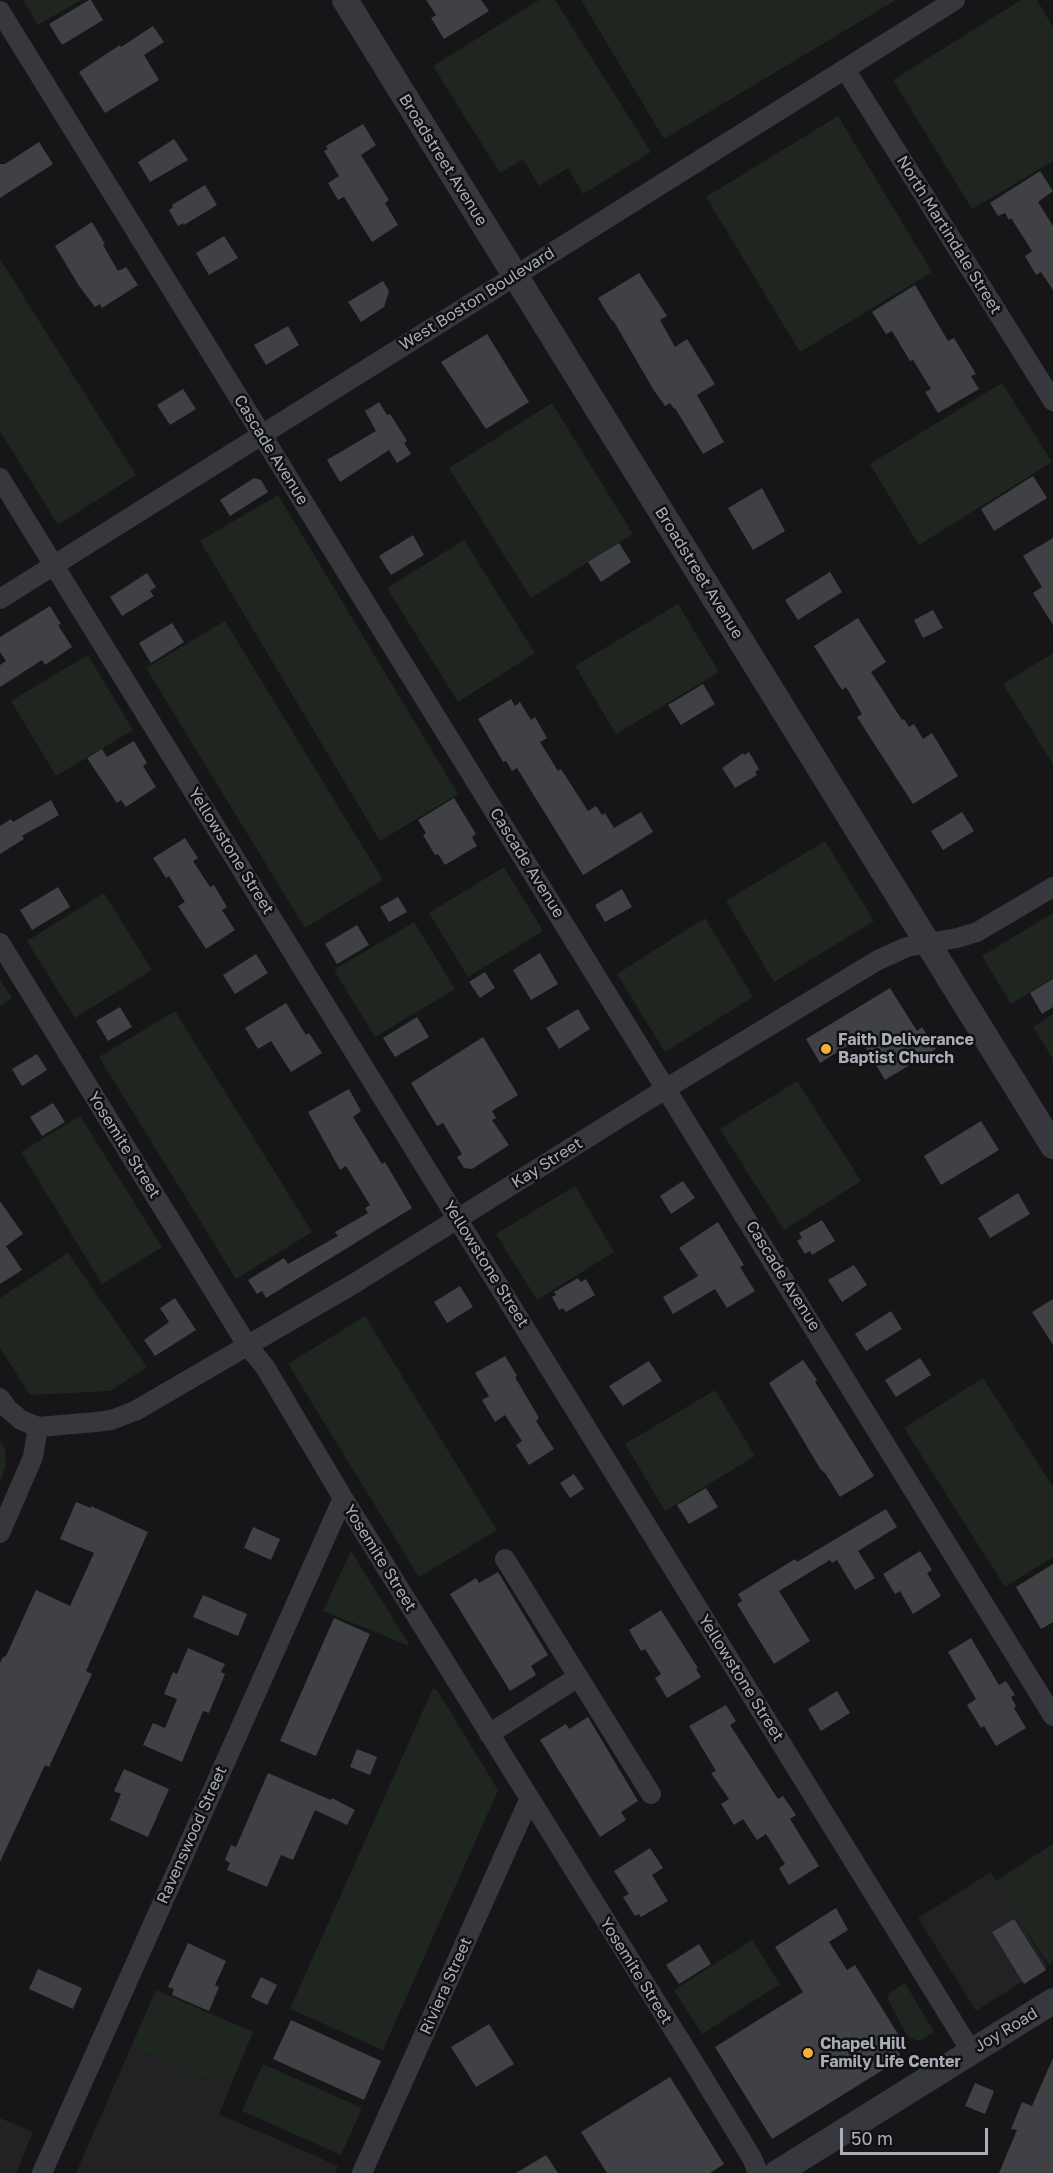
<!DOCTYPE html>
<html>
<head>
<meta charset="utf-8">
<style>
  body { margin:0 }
  #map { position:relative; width:1053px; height:2173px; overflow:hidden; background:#161618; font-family:"Golos Text",sans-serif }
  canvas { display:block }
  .scale { position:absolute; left:840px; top:2128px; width:148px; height:27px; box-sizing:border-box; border:3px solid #a8adb8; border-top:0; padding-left:8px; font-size:18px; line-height:21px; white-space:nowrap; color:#a8adb8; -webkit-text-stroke:4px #111113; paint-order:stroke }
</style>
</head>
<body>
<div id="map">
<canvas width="1053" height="2173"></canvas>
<div class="scale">50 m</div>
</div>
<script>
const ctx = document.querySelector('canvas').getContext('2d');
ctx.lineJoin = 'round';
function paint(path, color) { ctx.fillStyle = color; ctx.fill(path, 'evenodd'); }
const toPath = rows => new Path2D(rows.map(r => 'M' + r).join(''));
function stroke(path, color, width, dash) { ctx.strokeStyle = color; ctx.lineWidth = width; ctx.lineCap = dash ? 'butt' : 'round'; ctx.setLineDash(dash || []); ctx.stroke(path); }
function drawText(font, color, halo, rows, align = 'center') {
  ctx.font = font + ' "Golos Text",sans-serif'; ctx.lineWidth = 5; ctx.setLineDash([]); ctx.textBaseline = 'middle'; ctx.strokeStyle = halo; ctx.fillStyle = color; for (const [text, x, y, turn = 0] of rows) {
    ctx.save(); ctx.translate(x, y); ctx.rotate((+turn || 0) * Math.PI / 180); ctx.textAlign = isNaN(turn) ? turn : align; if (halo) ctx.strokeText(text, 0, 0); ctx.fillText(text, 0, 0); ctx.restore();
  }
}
const built = toPath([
  [991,1872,1047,1966,976,2011,918,1918],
  [131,2047,229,2089,219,2114,338,2166,335,2173,76,2173],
  [0,2118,33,2132,16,2173,0,2173]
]);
const green = toPath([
  [23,0,81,0,38,25],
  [539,0,555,0,651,152,583,194,568,168,539,186,523,159,500,173,433,66],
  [581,0,896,0,664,139],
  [1021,0,1037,0,1053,27,1053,161,972,209,893,80],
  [838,116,932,272,800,352,706,197],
  [0,259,136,475,58,525,0,431],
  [1002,383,1052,462,919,545,870,464],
  [552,403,633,534,531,598,449,468],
  [278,495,458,794,380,841,200,541],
  [464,540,535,653,458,702,387,588],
  [678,604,719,672,616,734,575,666],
  [225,621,383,880,305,928,146,668],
  [1053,653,1053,764,1003,684],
  [88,655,133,730,56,776,11,701],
  [825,841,874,921,774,982,726,901],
  [504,867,543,931,468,977,429,913],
  [104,893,152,970,75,1018,27,941],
  [1053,913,1053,978,1011,1004,982,956],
  [705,918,753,997,665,1052,617,974],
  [414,922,455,989,375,1037,334,970],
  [0,980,12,998,0,1006],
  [175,1011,312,1232,236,1279,99,1057],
  [1053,1014,1053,1059,1033,1027],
  [797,1081,861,1181,784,1230,720,1129],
  [80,1116,162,1247,102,1284,21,1152],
  [575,1186,614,1252,537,1300,496,1234],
  [68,1253,147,1367,110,1391,30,1395,0,1348,0,1298],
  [365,1316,497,1530,419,1577,288,1364],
  [983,1378,1053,1487,1053,1557,1005,1587,904,1428],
  [715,1390,755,1456,665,1511,625,1444],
  [0,1441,5,1449,6,1466,0,1481],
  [351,1551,410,1646,323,1611],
  [433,1688,437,1690,498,1790,383,2050,290,2009],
  [1053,1844,1053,1962,1049,1965,994,1882],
  [752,1940,780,1984,702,2034,674,1990],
  [905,1983,934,2032,919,2041,908,2037,887,1998,889,1993],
  [156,1990,253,2032,229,2089,131,2047],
  [263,2064,362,2108,341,2155,242,2111]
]);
const building = toPath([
  [89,0,91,0,103,20,62,45,49,24],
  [426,0,481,0,489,11,444,39,431,18,436,15],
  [153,26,164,42,144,55,159,80,105,113,79,72,120,45,121,47],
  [363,124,376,145,361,155,389,200,385,203,398,225,372,242,344,197,338,200,328,183,339,176,324,151,328,149,326,146],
  [174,139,188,160,150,182,138,162],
  [39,142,53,164,0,198,0,164,5,164],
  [1040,171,1053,191,1038,202,1053,226,1053,290,1041,272,1036,275,1025,256,1032,251,1011,218,1009,220,1005,213,998,216,990,203],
  [205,185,217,205,184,225,183,223,178,226,169,210,173,207,172,205],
  [92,222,105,244,103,245,118,271,126,267,138,285,102,308,100,304,95,307,79,286,55,246],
  [224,236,238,258,209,275,196,253],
  [639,273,667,316,660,320,675,347,687,339,715,384,697,395,724,442,703,454,675,408,674,409,670,403,665,406,653,389,613,320,612,321,598,298],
  [383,281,389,291,384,307,361,322,348,302],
  [915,285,948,341,954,338,976,374,971,376,979,389,938,413,925,392,931,389,913,360,910,361,892,331,886,334,872,312],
  [288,326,299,345,266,365,254,345],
  [487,334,529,402,486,429,441,362],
  [183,389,196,409,170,425,157,405],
  [379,402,387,415,390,414,407,441,404,443,411,454,397,463,389,450,340,482,327,460,376,431,365,411],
  [1033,476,1047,498,994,531,981,509],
  [254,478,261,480,268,492,230,516,220,500],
  [762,488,785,531,753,550,728,508],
  [413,535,424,555,391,575,379,556],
  [1053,538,1053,625,1033,593,1042,587,1023,556],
  [619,543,631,562,601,582,588,562],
  [830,572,842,592,798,620,785,600],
  [147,573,156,587,150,591,154,596,122,616,110,597],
  [50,606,61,624,58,625,72,647,45,665,42,660,0,687,0,665,6,661,0,652,0,637],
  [933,610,943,628,923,638,914,620],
  [858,618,886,662,871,672,902,720,904,719,909,727,914,724,923,739,932,733,958,776,913,804,857,717,862,714,846,687,842,690,814,646],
  [172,623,184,642,151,663,139,643],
  [703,684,715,704,681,725,668,705],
  [511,699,515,706,520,702,531,720,535,717,547,738,540,742,558,771,561,769,588,811,596,806,602,815,605,813,614,828,641,812,653,832,583,875,517,768,512,771,506,761,503,762,478,719],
  [134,741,147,763,143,766,156,787,126,807,121,800,117,803,87,758,102,749,107,757],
  [749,752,759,769,755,772,757,775,735,788,722,768,743,753,744,755],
  [454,798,476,834,472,837,477,846,445,865,438,854,435,855,423,835,426,833,418,820],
  [51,800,59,815,22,836,24,839,0,854,0,826,11,819,13,822],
  [962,812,974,831,943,850,931,831],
  [185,838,198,858,193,861,210,887,214,885,227,907,222,910,235,930,206,949,178,906,185,902,169,876,166,878,153,858],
  [58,887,70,907,32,930,20,910],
  [622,889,632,907,605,922,595,905],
  [398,897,407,912,389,922,380,907],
  [357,925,369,945,337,964,325,944],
  [540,953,558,984,531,1000,513,970],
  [256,954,268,973,235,994,223,975],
  [485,972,495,988,480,998,469,982],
  [1053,979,1053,1007,1042,1014,1030,993],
  [890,988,917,1031,922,1027,936,1049,885,1080,860,1038,820,1063,806,1039],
  [286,1003,306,1035,309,1033,322,1053,291,1072,271,1041,258,1049,245,1028],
  [120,1007,132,1027,108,1041,96,1021],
  [578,1009,590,1029,559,1049,546,1028],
  [417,1017,429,1037,395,1057,383,1038],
  [483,1037,518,1095,492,1111,496,1118,492,1120,509,1145,472,1169,464,1168,457,1157,462,1154,443,1123,437,1126,411,1083],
  [37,1054,47,1070,22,1086,12,1069],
  [349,1089,361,1111,353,1117,382,1164,385,1162,412,1208,266,1298,262,1291,257,1294,248,1280,284,1258,288,1264,338,1236,335,1232,368,1213,365,1208,370,1205,346,1166,340,1170,308,1112],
  [53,1103,65,1122,42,1136,30,1117],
  [981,1121,999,1150,941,1185,924,1156],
  [683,1181,695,1198,671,1214,660,1196],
  [1018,1193,1030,1214,990,1238,978,1218],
  [0,1201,23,1234,6,1246,22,1270,0,1284],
  [822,1220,835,1241,812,1255,810,1251,805,1254,797,1241,802,1238,799,1233],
  [718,1222,744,1265,740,1267,755,1291,727,1308,715,1289,673,1314,663,1297,698,1276,679,1248],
  [854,1265,867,1285,842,1302,828,1280],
  [578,1278,581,1282,586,1279,595,1295,566,1312,563,1308,559,1310,552,1297,556,1295,554,1292],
  [460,1286,473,1307,447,1323,434,1302],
  [175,1298,196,1330,155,1356,144,1340,169,1322,160,1308],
  [1053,1299,1053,1345,1032,1312],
  [891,1311,902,1329,866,1351,855,1334],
  [505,1356,517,1376,515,1377,539,1418,536,1421,554,1449,529,1465,516,1445,522,1441,505,1415,495,1422,482,1400,489,1396,475,1373],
  [920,1358,931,1375,896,1397,885,1380],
  [803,1360,817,1380,815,1382,874,1476,840,1497,825,1473,821,1470,769,1383],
  [649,1361,662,1381,623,1406,609,1386],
  [574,1474,584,1489,570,1498,560,1483],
  [706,1488,718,1507,689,1524,677,1505],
  [76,1502,91,1508,91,1506,148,1532,86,1671,92,1674,49,1767,45,1765,0,1862,0,1663,3,1657,6,1656,36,1590,70,1606,94,1553,60,1539],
  [886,1509,897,1527,858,1551,875,1578,855,1590,837,1560,832,1563,830,1560,779,1591,810,1641,774,1664,737,1604,742,1601,738,1594,795,1559,797,1562],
  [253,1527,280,1539,271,1560,244,1548],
  [920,1551,932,1570,927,1573,941,1596,913,1614,900,1591,895,1594,883,1574],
  [1053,1564,1053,1622,1041,1629,1016,1587],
  [498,1572,548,1655,531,1666,536,1675,510,1691,450,1594,476,1578,479,1583],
  [203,1595,247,1614,238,1636,193,1617],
  [661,1610,698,1668,696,1669,701,1677,667,1698,655,1678,661,1674,645,1649,641,1651,629,1630],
  [334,1618,370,1634,316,1756,280,1741],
  [971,1638,999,1685,1006,1681,1015,1695,1011,1697,1016,1706,1014,1708,1026,1728,996,1746,984,1726,981,1728,967,1705,976,1699,948,1652],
  [188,1648,225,1664,221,1672,225,1674,209,1713,203,1711,182,1762,143,1745,153,1723,165,1728,177,1699,164,1694,173,1672,177,1674],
  [837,1691,850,1713,821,1731,808,1709],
  [726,1705,736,1721,730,1725,778,1799,783,1796,796,1815,790,1819,819,1866,789,1885,779,1868,785,1864,766,1834,757,1840,743,1819,734,1825,721,1804,729,1799,711,1773,716,1771,689,1726],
  [588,1717,638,1801,621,1812,626,1820,600,1837,540,1740,566,1724,569,1729],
  [357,1749,377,1757,370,1775,350,1767],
  [124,1769,169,1789,148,1837,110,1820,121,1794,114,1791],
  [268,1773,331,1800,332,1798,355,1810,347,1825,315,1810,293,1860,281,1855,267,1887,227,1870,230,1863,225,1860,231,1845,236,1847],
  [650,1848,663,1868,652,1875,668,1901,641,1917,639,1914,635,1916,623,1897,629,1894,614,1871],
  [836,1908,848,1930,829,1942,847,1970,855,1965,903,2042,895,2047,902,2058,772,2139,715,2047,803,1992,775,1947],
  [1014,1919,1046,1970,1024,1984,992,1932],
  [188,1943,226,1961,215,1985,219,1987,209,2011,172,1995,174,1989,168,1987],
  [699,1944,711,1964,679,1984,666,1965],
  [38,1969,82,1988,73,2009,29,1989],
  [261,1977,277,1985,267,2005,251,1997],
  [291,2020,381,2061,364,2100,273,2059],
  [489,2024,514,2064,476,2087,451,2047],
  [1053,2058,1053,2173,999,2173,1017,2130,1011,2129,1022,2102,1032,2106],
  [670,2077,724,2164,710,2173,607,2173,581,2132],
  [975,2083,994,2091,985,2114,965,2106],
  [546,2155,558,2173,516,2173]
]);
const minor = toPath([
  [0,11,1053,1716],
  [845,69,1053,401],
  [0,478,971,2051],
  [0,599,955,0],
  [0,943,247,1345,265,1367,343,1498,688,2053,752,2158,758,2173],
  [0,1398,7,1408,21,1420,38,1427,96,1422,111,1420,135,1411,355,1283,667,1088,878,960,907,947,957,938,977,932,1053,887],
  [0,1533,33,1457,38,1427],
  [505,1559,651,1794],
  [489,1734,578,1677],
  [42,2173,343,1498],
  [362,2173,529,1800]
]);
const tertiary = toPath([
  [345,0,1053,1146],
  [777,2173,1053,2001]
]);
const markers = [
  [826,1049,6,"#f2b134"],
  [808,2053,6,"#f2b134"]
];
const streetNames = [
  ["Broadstreet Avenue",443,160,58],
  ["North Martindale Street",949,235,58],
  ["West Boston Boulevard",477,299,-32],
  ["Cascade Avenue",271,450,58],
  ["Broadstreet Avenue",699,573,58],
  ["Yellowstone Street",231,851,58],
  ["Cascade Avenue",527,863,58],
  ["Yosemite Street",124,1145,58],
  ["Kay Street",547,1163,-32],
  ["Yellowstone Street",486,1264,58],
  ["Cascade Avenue",783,1276,58],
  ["Yosemite Street",380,1558,58],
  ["Yellowstone Street",741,1678,58],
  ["Ravenswood Street",192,1835,-66],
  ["Yosemite Street",636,1971,58],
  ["Riviera Street",446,1986,-66],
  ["Joy Road",1006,2030,-31]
];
const poiNames = [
  ["Faith Deliverance",838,1040],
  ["Baptist Church",838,1058],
  ["Chapel Hill",820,2044],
  ["Family Life Center",820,2062]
];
paint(built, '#222225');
paint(green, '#1e261f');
paint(building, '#404145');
stroke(minor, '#37383d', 20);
stroke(tertiary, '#37383d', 26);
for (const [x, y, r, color] of markers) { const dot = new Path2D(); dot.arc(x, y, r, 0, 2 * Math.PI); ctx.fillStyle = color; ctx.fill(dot); stroke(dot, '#111113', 2); }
drawText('16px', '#a8adb8', '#111113', streetNames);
drawText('bold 16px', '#a8adb8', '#111113', poiNames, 'left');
</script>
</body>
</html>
